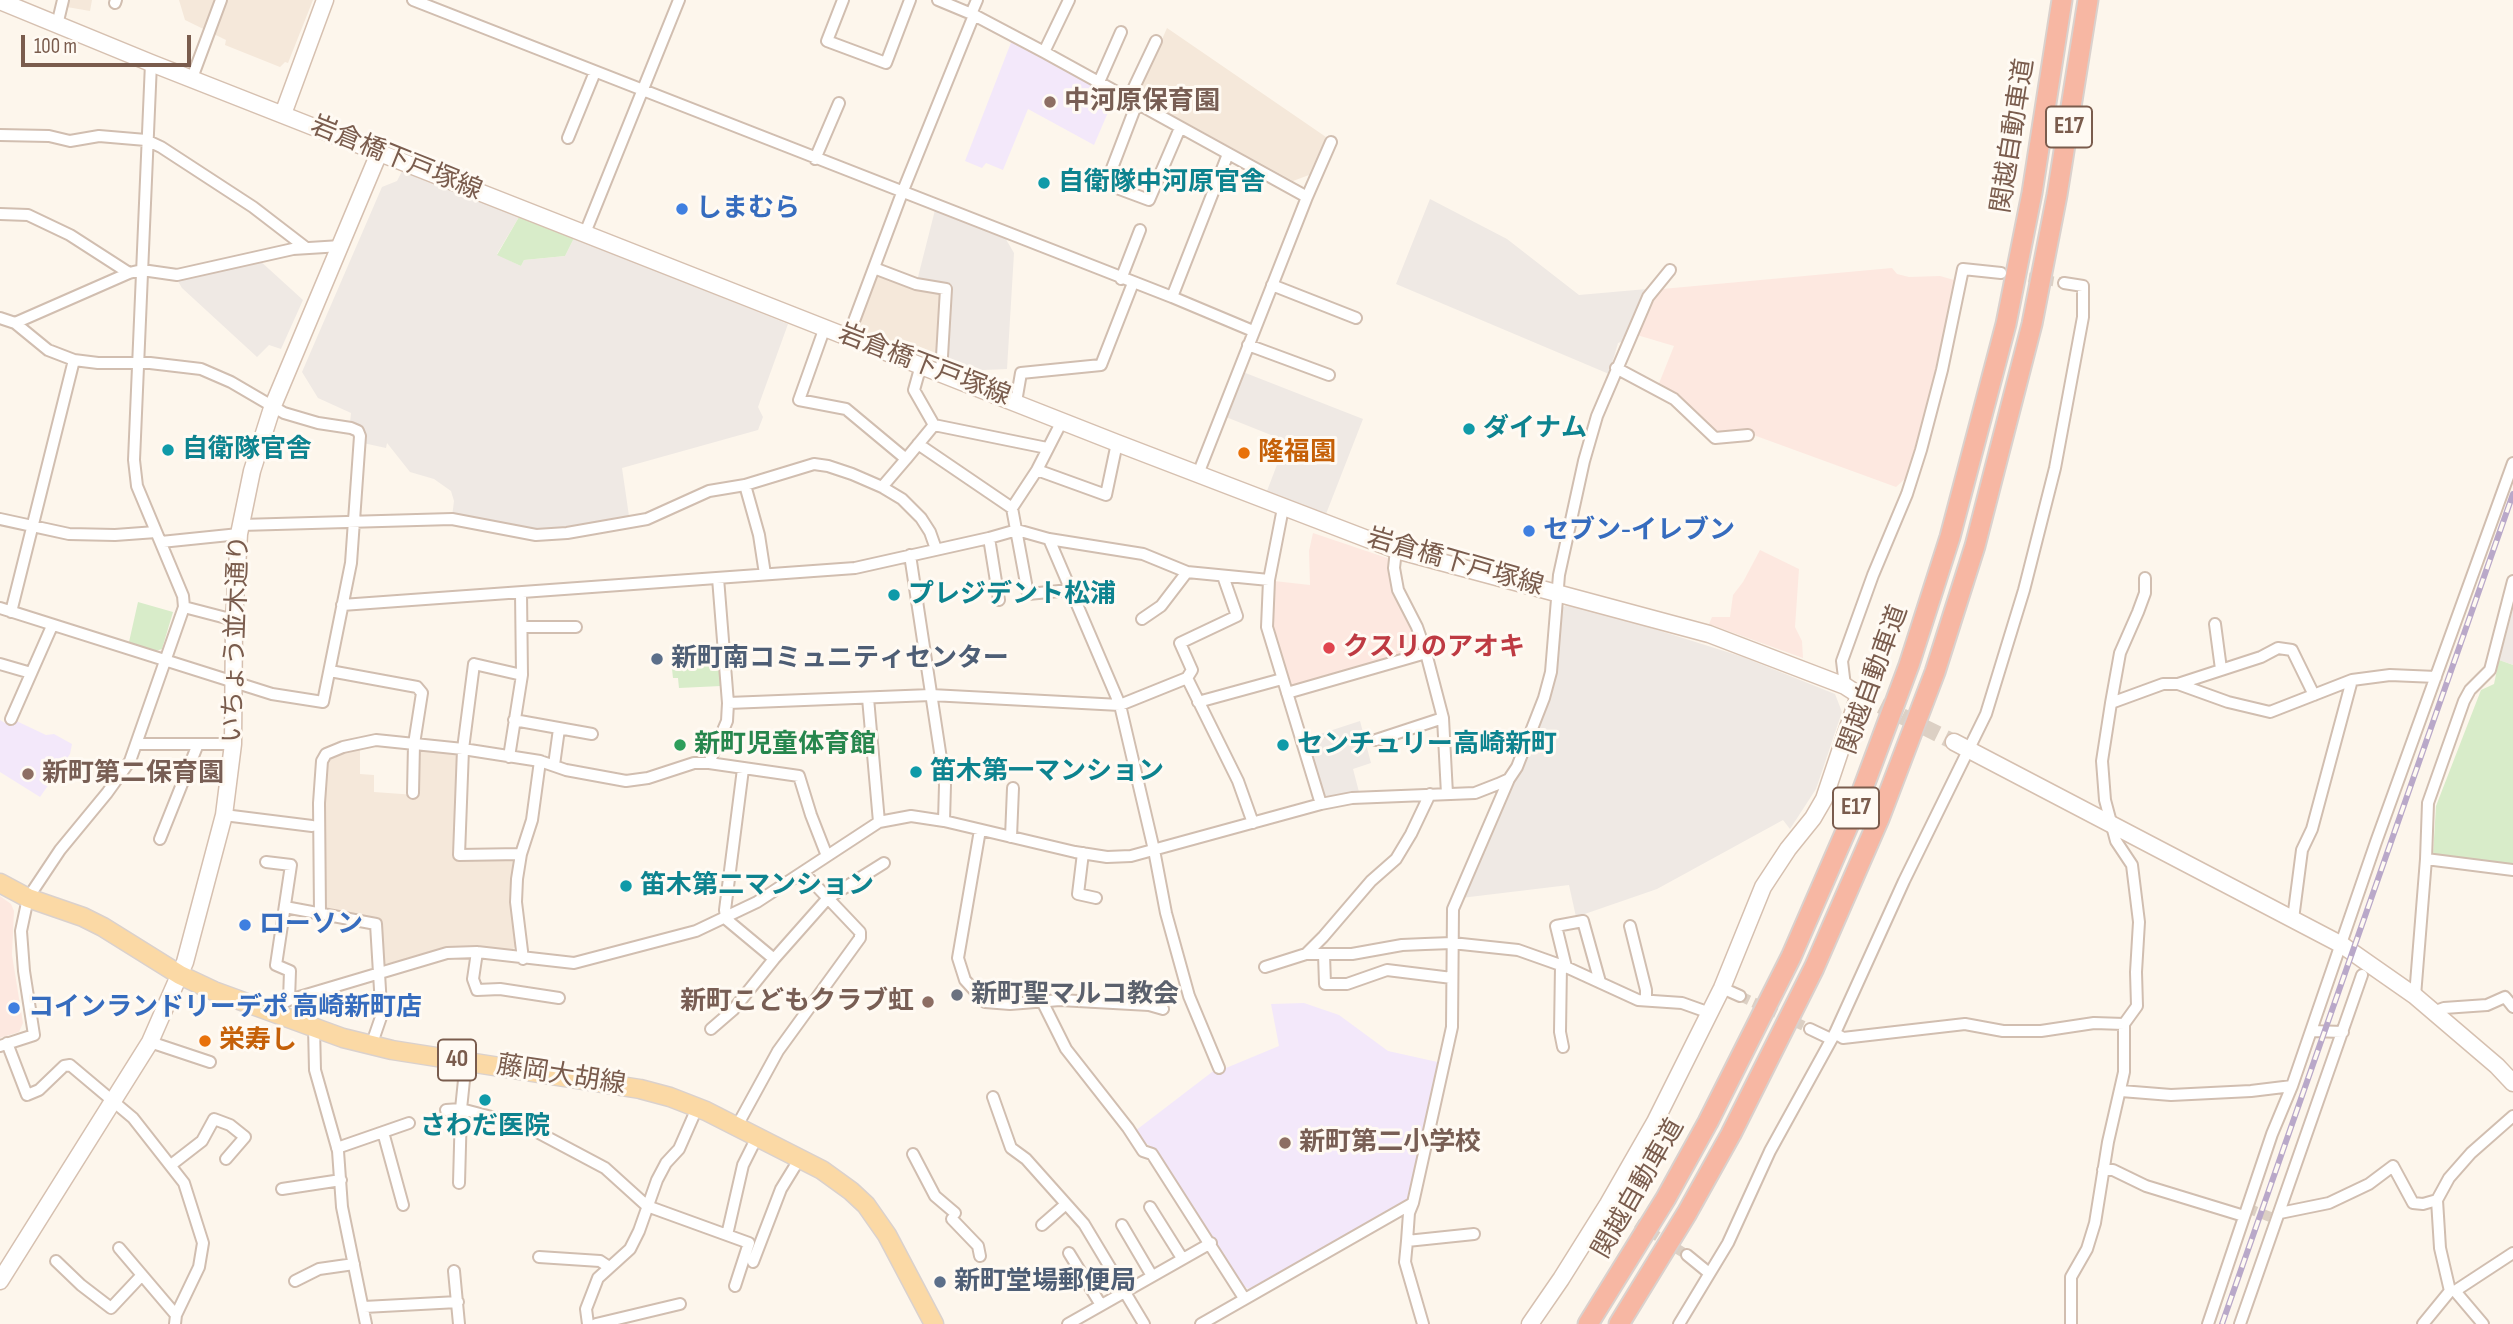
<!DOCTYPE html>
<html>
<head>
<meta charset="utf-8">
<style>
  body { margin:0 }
  #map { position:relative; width:2513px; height:1324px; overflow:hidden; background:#fdf6ec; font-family:"Sofia Sans Condensed",sans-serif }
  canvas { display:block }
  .scale { position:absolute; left:21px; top:35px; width:170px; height:32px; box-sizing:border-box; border:4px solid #7a5c4d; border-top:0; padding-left:9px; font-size:21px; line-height:24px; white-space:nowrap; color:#7a5c4d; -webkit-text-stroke:5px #fffaf3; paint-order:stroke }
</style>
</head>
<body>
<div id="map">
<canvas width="2513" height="1324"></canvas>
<div class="scale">100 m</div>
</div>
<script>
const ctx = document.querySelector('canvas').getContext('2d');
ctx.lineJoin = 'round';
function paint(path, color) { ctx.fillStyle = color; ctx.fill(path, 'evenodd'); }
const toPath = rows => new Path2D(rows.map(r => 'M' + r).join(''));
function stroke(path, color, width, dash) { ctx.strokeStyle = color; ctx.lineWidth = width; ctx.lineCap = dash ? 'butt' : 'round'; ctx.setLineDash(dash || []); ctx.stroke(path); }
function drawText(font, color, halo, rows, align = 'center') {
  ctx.font = font + ' "Sofia Sans Condensed","Noto Sans JP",sans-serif'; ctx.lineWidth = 6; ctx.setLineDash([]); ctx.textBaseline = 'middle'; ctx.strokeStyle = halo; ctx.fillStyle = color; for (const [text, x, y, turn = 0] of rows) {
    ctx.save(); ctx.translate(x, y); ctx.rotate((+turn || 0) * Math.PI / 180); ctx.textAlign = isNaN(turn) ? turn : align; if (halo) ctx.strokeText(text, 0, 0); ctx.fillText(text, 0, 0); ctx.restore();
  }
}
const residential = toPath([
  [60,0,92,0,90,11,61,6],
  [179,0,313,0,288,63,285,62,280,67,225,45,226,40,185,20],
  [1167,28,1326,137,1309,175,1293,181,1137,96],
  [874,268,946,289,943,365,851,328],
  [360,747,360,774,374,775,374,792,416,795,418,748,461,753,457,857,514,859,517,861,513,905,516,946,511,951,455,947,385,964,381,962,381,923,378,918,324,910,323,805,326,761,328,756]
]);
const commercial = toPath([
  [1892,268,1897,274,1909,277,1940,276,1954,280,1944,339,1908,476,1896,487,1748,433,1717,435,1658,386,1674,346,1637,335,1653,296,1662,289],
  [1313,533,1390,559,1392,583,1395,597,1420,645,1418,650,1290,689,1272,630,1274,581,1310,585,1309,551],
  [1760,550,1799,569,1795,627,1802,641,1803,658,1709,624,1712,617,1730,617,1733,595,1743,582],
  [0,896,11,904,14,911,12,955,23,1023,19,1032,0,1038]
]);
const industrial = toPath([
  [402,171,519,217,497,254,521,266,524,260,565,256,574,238,788,324,758,407,763,417,758,430,622,468,629,516,565,528,535,530,452,517,454,501,451,491,434,479,410,472,387,443,386,448,363,443,363,426,350,423,351,413,318,398,302,372,382,187,397,181],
  [1430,199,1507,239,1579,295,1647,289,1624,341,1618,343,1609,374,1396,284],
  [935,210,1004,236,1014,253,1007,369,983,370,983,378,946,364,950,288,917,281],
  [258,259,303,300,281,349,269,345,257,357,182,288,176,278],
  [1243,372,1363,419,1326,514,1267,491,1286,441,1226,417],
  [1567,604,1648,627,1743,657,1835,694,1842,712,1816,789,1790,829,1783,820,1657,889,1576,917,1569,885,1461,898,1537,734,1551,693,1558,657,1560,610],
  [2513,609,2513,665,2499,660],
  [1360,721,1371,763,1353,769,1359,792,1325,798,1321,795,1305,739]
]);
const education = toPath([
  [1012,40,1115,96,1094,145,1028,109,1003,170,986,163,982,168,965,161],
  [8,717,46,735,54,734,72,744,70,754,40,797,0,772,0,720,5,723],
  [1304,1003,1339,1015,1388,1051,1442,1063,1409,1202,1249,1289,1241,1285,1154,1149,1139,1138,1135,1131,1216,1069,1224,1066,1226,1068,1279,1046,1271,1004]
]);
const green = toPath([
  [519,217,574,238,565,256,524,260,521,266,497,255],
  [138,602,173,612,162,649,156,651,129,642],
  [718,658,721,686,679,688,678,678,673,678,672,669,686,667,685,660],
  [2499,660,2513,665,2513,866,2433,855,2436,806,2481,690,2494,684]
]);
const streetTunnel = toPath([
  [2014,275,2064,283],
  [1740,996,1810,1029],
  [2247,1208,2278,1220],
  [1624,1215,1687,1255]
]);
const secondaryTunnel = toPath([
  [1859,695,1954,742]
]);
const street = toPath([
  [413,0,1172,297,1253,331],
  [843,0,827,41,886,63,910,0],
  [938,0,974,15,1044,52,1307,197],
  [115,3,116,0],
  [971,14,977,0],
  [57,25,63,0],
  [1044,52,1069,0],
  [192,78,221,0],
  [1099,82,1121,32],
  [1129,98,1156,41],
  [1137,103,1106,184,1149,200,1180,128],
  [0,135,49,136,70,141,99,136,146,140,161,147,253,207,305,247],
  [568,138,595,72],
  [815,159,839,103],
  [0,214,28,215,70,235,129,273],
  [585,233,679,0],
  [874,268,916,284,946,289,941,373],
  [1121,279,1140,230],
  [1272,285,1356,318],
  [1172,297,1228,154],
  [0,318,15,323,48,350,74,360,98,363,150,363,201,369,231,382,284,413,318,423,351,428,358,431,360,436,351,563,323,702,272,694,0,608],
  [15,323,129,273,142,270,177,275,293,249,341,246],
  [825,327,799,400,846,409,906,459,882,487],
  [848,337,902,193,974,15],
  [1248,345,1329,375],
  [1616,368,1674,399,1715,438,1748,435],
  [1016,402,1021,373,1101,365,1133,283],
  [934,425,1047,448],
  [918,444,1012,508,1037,470,1062,421],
  [906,459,934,425,914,390,921,365],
  [1037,470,1106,495,1117,443],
  [1198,474,1307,197,1331,142],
  [745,485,759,535,765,574],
  [1012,508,1028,594,1070,590],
  [1283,508,1269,580,1267,627,1321,804],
  [0,519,69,534,115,535,156,532],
  [241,525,452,519,536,535,567,533,647,519,709,491,745,485,814,464,828,466,852,474,882,487,902,499,921,518,930,532,936,549],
  [989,538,999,600],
  [1049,539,1120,705,1154,850,1166,913,1189,996,1219,1068],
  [161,542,239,534],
  [1396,550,1394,568,1398,590,1417,627,1426,653,1443,718,1447,794],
  [910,555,945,785,944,821],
  [342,605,855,568,989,538,1017,530,1049,539,1143,554,1187,572,1269,580],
  [184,607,234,620],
  [11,612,74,360],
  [1142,619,1161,606,1187,572],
  [2215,624,2221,669],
  [523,627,576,627],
  [0,664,31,673],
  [330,671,417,687,422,693,414,744,413,793],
  [1187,678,1238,781,1253,823],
  [2178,684,2261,657,2278,648,2292,650,2314,695],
  [1845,686,1842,661,1873,575,1907,494,1921,450,1942,370,1963,269,2001,273],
  [1287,693,1426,653],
  [868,698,879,822],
  [1198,702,1282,679],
  [728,703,931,695,1120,705,1187,678,1192,670,1180,643,1237,616,1223,576],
  [2111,703,2120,653,2138,612,2145,593,2145,578],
  [11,719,52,626],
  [514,720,592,734],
  [1376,740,1443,718],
  [138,744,233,744],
  [509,757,522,675,521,593],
  [709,763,727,721,728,703,718,578],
  [554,765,559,729],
  [743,769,725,910,726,919,774,959],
  [224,815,312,826],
  [980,830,958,958,965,980,985,1002,1010,1004,1060,1000,1149,1005,1163,1009],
  [1011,837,1013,788],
  [160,839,198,744],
  [1083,853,1078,894,1096,898],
  [521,854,459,855,463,749,474,664,522,675],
  [2426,859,2513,870],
  [266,862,291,865,276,965,290,971,289,1000],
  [285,907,376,924,381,1006,381,1017,371,1046],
  [320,913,319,803,322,761,326,754,343,747,376,740,463,749,540,761,566,770,626,781,648,778,694,763,709,763,799,776,811,815,827,856],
  [2293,919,2302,850,2312,829,2352,680],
  [1630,926,1646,990,1646,1000],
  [477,952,473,979,477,990,500,989,559,998],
  [1306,954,1352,954,1402,945,1425,944,1452,943,1518,950,1566,967,1638,1000,1682,1003,1710,1013],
  [1324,954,1325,984,1347,984,1387,970,1452,978],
  [523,959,516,902,517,879,521,854,532,820,540,761],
  [1561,965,1560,1032,1563,1047],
  [1265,967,1306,954,1323,937,1371,881,1396,859,1411,834,1430,794],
  [1566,967,1556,926,1583,921,1600,982],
  [1722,988,1740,996],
  [2415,996,2426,859,2428,803,2464,701,2470,690,2490,670,2513,581],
  [1042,1001,1066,1049,1128,1128,1143,1151,1152,1154,1244,1298],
  [269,1010,289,1000,447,953,477,952,574,963,696,931,757,902,879,822,911,816,944,821,1075,852,1107,857,1131,856,1321,804,1352,798,1475,793,1498,784,1509,779,1517,767,1544,698,1551,672,1559,575,1584,461,1597,416,1648,297,1670,270],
  [2433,1012,2444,1008,2487,1005,2505,997,2513,1007],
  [314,1027,315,1070,338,1151,342,1207,366,1324],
  [711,1029,733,1010,774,959,828,898,884,863],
  [1810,1029,1831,1039],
  [2311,1031,2343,1032],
  [1835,1033,1843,1038,1965,1024,2003,1031,2041,1031,2094,1023,2124,1024,2137,1006,2136,972,2139,922,2132,865,2116,841,2105,800,2102,761,2111,703,2163,684,2178,684,2228,702,2270,712,2352,680,2390,675,2436,677],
  [150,1042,210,1062],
  [7,1043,27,1095,39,1090,64,1066,70,1065,133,1118,184,1183,203,1243,199,1267,176,1315,175,1324],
  [0,1046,34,1035,24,971,21,931,28,898,60,850,107,793,130,761,184,607,183,596,137,486,134,460,151,63],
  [2121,1091,2171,1095,2251,1091,2292,1086],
  [993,1097,1011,1148,1026,1159,1084,1224,1144,1324],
  [446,1110,461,1109,526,1126,605,1168,647,1206,749,1243,735,1286],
  [737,1126,778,1051,860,938,860,932,803,872],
  [383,1132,403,1205],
  [337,1148,409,1123],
  [913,1154,935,1196,955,1213],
  [171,1165,202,1141,214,1119,230,1125,245,1137,226,1159],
  [2103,1170,2113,1170,2146,1186,2244,1216],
  [459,1183,461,1109,466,1061],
  [282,1189,341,1180],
  [1608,1204,1624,1215],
  [1150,1207,1182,1258],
  [2280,1213,2329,1203,2369,1184,2393,1166,2413,1203,2423,1204,2437,1200],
  [952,1219,978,1246,980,1256],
  [1042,1225,1066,1204],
  [1122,1225,1152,1276],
  [727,1235,743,1165,757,1137],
  [1407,1241,1474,1234],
  [119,1248,176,1315],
  [1069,1253,1101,1305],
  [1687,1255,1709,1273],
  [539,1257,600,1261,609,1267],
  [56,1261,81,1285,111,1308,142,1275],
  [753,1262,781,1189,800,1158],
  [454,1271,459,1324],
  [295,1281,319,1269,354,1264],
  [2450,1291,2440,1248,2437,1200,2449,1178,2471,1153,2513,1116],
  [2455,1291,2483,1324],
  [364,1307,458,1302],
  [588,1324,586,1309,598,1278,630,1249,639,1231,657,1180,666,1163,679,1149,697,1108],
  [596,1324,680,1304],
  [1068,1324,1211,1243],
  [1201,1324,1413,1203],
  [1423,1324,1405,1262,1407,1241,1409,1213,1413,1203,1452,1027,1453,909,1509,779],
  [1679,1324,1728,1243,1770,1151,1835,1033,1904,881,1986,714,2024,590,2055,468,2083,317,2083,286,2064,283],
  [2071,1324,2071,1277,2087,1249,2095,1223,2108,1142,2124,1072,2124,1024],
  [2208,1324,2272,1134,2292,1086,2376,842,2513,463],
  [2240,1324,2362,975],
  [2423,1324,2450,1291,2455,1291,2513,1253]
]);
const secondary = toPath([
  [0,1,151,63,1117,443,1396,550,1709,634,1845,686,1859,695,1824,799,1813,818,1788,849,1763,887,1722,988,1655,1122,1608,1204,1561,1279,1530,1324],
  [283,114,325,0],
  [1954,742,2342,945,2415,996,2497,1066,2513,1083],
  [0,1281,150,1042,185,962,224,815,233,744,234,620,239,534,252,471,272,408,379,153]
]);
const primary = toPath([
  [0,883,28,898,83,917,103,927,180,975,214,991,343,1038,392,1050,640,1089,670,1097,706,1111,822,1170,851,1191,866,1205,887,1235,934,1324]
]);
const highway = toPath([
  [1588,1324,1666,1198,1708,1122,1791,957,1855,810,1909,665,1950,537,2006,324,2032,193,2062,0],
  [1619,1324,1687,1213,1731,1134,1814,968,1879,819,1935,672,1975,546,2032,324,2057,195,2088,0]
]);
const rail = toPath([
  [2222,1324,2513,494]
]);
const markers = [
  [1050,102,7,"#8d6e63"],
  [1044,183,7,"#0f9aa8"],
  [682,209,7,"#3f7fe0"],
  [1469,429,7,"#0f9aa8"],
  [168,450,7,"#0f9aa8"],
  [1244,453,7,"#e8710a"],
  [1529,531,7,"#3f7fe0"],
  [894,595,7,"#0f9aa8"],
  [1329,648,7,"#e0444e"],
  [657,659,7,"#5c6f8a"],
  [680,745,7,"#2e9e5b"],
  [1283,745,7,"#0f9aa8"],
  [916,772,7,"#0f9aa8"],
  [28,774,7,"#8d6e63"],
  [626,886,7,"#0f9aa8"],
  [245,925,7,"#3f7fe0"],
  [957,995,7,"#6b7280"],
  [928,1002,7,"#8d6e63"],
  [14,1008,7,"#3f7fe0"],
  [205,1041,7,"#e8710a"],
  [485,1100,7,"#0f9aa8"],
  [1285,1143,7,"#8d6e63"],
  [940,1282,7,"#5c6f8a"]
];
const shields = [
  [2069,127,46],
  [1856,808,46],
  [457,1060,38]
];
const shieldNames = [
  ["E17",2069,127],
  ["E17",1856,808],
  ["40",457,1060]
];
const educationNames = [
  ["中河原保育園",1064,102],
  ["新町第二保育園",42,774],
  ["新町こどもクラブ虹",914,1002,"right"],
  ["新町第二小学校",1299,1143]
];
const streetNames = [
  ["関越自動車道",2014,136,-81],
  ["岩倉橋下戸塚線",396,159,22],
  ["岩倉橋下戸塚線",924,366,21],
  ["岩倉橋下戸塚線",1455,563,16],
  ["いちょう並木通り",237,639,-88],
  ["関越自動車道",1874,680,-70],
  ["藤岡大胡線",561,1076,9],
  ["関越自動車道",1639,1189,-60]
];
const cultureNames = [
  ["自衛隊中河原官舎",1058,183],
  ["ダイナム",1483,429],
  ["自衛隊官舎",182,450],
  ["プレジデント松浦",908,595],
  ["センチュリー高崎新町",1297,745],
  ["笛木第一マンション",930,772],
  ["笛木第二マンション",640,886],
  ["さわだ医院",485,1127,"center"]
];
const shopNames = [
  ["しまむら",696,209],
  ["セブン-イレブン",1543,531],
  ["ローソン",259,925],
  ["コインランドリーデポ 高崎新町店",28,1008]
];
const foodNames = [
  ["隆福園",1258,453],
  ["栄寿し",219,1041]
];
const healthNames = [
  ["クスリのアオキ",1343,648]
];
const serviceNames = [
  ["新町南コミュニティセンター",671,659],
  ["新町堂場郵便局",954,1282]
];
const leisureNames = [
  ["新町児童体育館",694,745]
];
const worshipNames = [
  ["新町聖マルコ教会",971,995]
];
paint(residential, '#f5e8da');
paint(commercial, '#fde8e0');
paint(industrial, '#efe9e4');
paint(education, '#f3e8fa');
paint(green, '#d8ecc9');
stroke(streetTunnel, '#dcd0c4', 10, [10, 5]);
stroke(secondaryTunnel, '#dcd0c4', 16, [16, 8]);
stroke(street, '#d1beb0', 14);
stroke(secondary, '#d6c0b0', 19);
stroke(primary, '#dad1cd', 21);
stroke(highway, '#dad1cd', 23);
stroke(street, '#fff', 10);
stroke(secondary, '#fff', 16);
stroke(primary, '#fbd9a5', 18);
stroke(highway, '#f7b7a3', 19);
stroke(rail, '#b9a8c9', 6);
stroke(rail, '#fffaf3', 3.5, [10]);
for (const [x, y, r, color] of markers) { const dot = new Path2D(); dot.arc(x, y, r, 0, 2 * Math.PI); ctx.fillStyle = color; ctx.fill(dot); stroke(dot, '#fffaf3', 2.5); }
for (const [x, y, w] of shields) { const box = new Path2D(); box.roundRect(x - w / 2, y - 20.5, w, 41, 5); ctx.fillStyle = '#fffaf3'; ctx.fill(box); stroke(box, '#7a5c4d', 2); }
drawText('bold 24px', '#7a5c4d', null, shieldNames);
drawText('bold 26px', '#785e54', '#fffaf3', educationNames, 'left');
drawText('26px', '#7a5c4d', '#fffaf3', streetNames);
drawText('bold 26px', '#0d838f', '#fffaf3', cultureNames, 'left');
drawText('bold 26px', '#366cbe', '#fffaf3', shopNames, 'left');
drawText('bold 26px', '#c56008', '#fffaf3', foodNames, 'left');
drawText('bold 26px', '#be3a42', '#fffaf3', healthNames, 'left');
drawText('bold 26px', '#4e5e75', '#fffaf3', serviceNames, 'left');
drawText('bold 26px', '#27864d', '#fffaf3', leisureNames, 'left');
drawText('bold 26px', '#5b616d', '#fffaf3', worshipNames, 'left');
</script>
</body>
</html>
